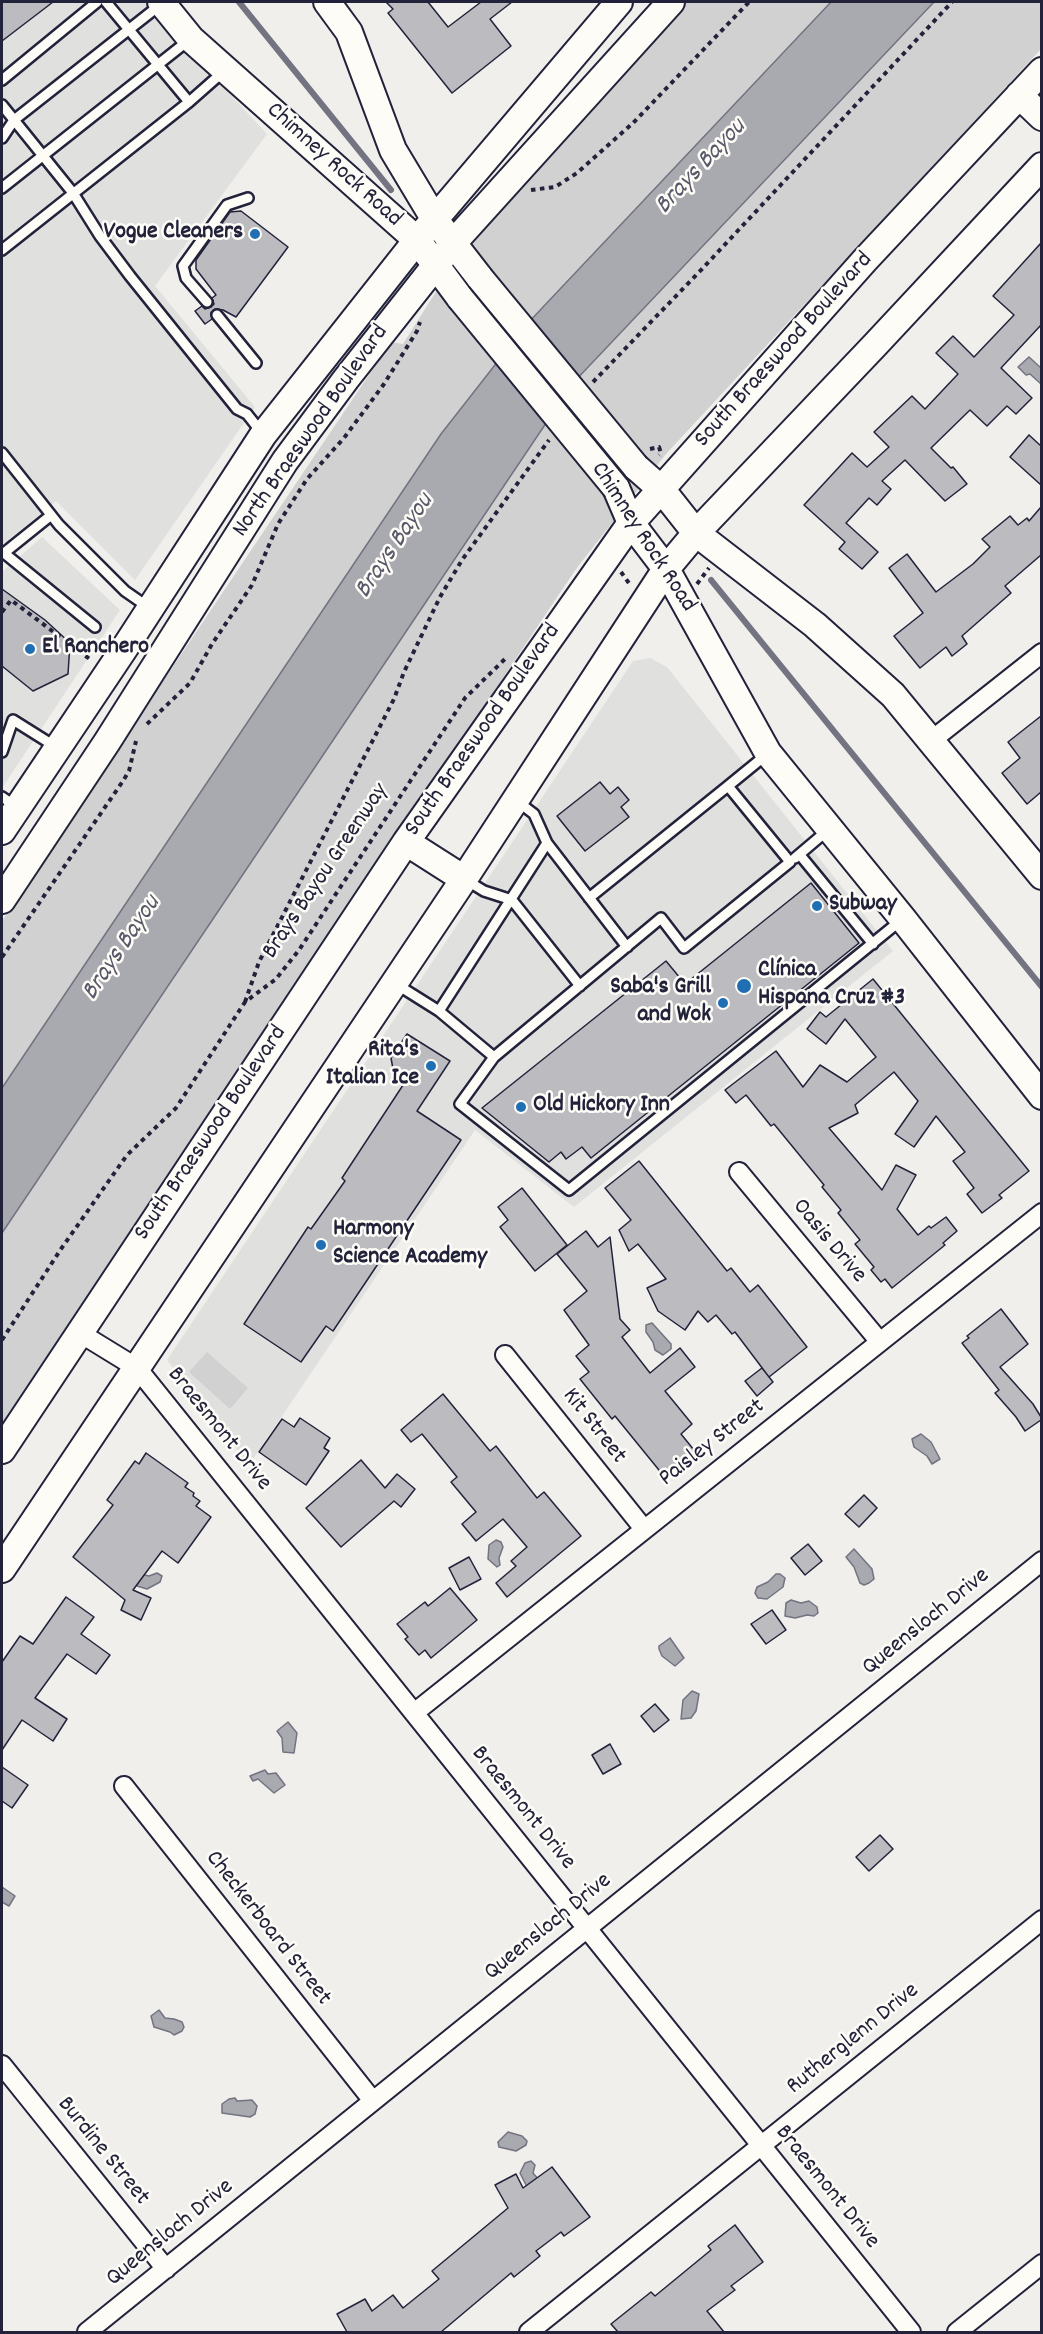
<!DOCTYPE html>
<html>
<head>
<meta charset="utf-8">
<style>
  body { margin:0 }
  #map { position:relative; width:1043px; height:2334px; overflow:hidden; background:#f0efec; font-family:Dekko,sans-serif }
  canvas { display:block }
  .frame { position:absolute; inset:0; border:3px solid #22223b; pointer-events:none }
</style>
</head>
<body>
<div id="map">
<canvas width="1043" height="2334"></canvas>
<div class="frame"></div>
</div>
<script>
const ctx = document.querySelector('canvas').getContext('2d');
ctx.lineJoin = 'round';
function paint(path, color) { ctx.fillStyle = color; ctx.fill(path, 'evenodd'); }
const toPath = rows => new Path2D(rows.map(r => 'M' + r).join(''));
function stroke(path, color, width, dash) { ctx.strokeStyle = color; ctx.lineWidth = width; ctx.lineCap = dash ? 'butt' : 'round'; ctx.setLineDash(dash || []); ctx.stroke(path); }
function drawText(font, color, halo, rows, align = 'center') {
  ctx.font = font + ' Dekko,sans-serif'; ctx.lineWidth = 5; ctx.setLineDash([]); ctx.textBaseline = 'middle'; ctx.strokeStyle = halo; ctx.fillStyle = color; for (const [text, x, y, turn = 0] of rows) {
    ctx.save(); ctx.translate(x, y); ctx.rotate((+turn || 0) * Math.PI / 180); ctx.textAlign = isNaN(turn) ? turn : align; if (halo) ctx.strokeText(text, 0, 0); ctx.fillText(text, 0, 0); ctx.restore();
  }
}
const built = toPath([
  [2,2,144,2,267,134,155,286,255,407,135,580,56,501,2,545],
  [42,537,120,610,2,788,2,572],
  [650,658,667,667,893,951,574,1207,475,1130,249,1465,167,1360,633,661]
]);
const green = toPath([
  [683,2,1041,2,1041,49,666,454,576,569,2,1425,2,921,391,342,403,344,437,290,476,239],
  [207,1352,248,1388,230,1409,189,1372]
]);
const water = toPath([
  [831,2,934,2,573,383,2,1233,2,1088,441,434,527,324,831,2],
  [1029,357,1041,368,1041,384,1030,374,1026,375,1018,367,1029,357],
  [652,1323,671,1344,671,1349,663,1355,655,1350,653,1342,646,1332,646,1325,652,1323],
  [921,1434,931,1442,940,1459,932,1464,927,1456,914,1447,912,1439,921,1434],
  [496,1540,501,1542,503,1547,499,1558,500,1565,497,1567,488,1559,489,1545,496,1540],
  [854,1549,872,1569,874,1579,869,1583,864,1585,860,1583,854,1567,846,1557,854,1549],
  [157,1573,162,1576,160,1582,147,1589,137,1586,141,1574,149,1576,157,1573],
  [776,1574,780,1574,785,1578,783,1587,767,1599,758,1598,755,1593,757,1587,768,1582,776,1574],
  [791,1600,801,1603,809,1601,817,1607,818,1613,814,1616,807,1615,795,1618,785,1616,786,1603,791,1600],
  [670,1638,684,1658,675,1666,662,1656,659,1649,659,1646,670,1638],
  [692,1691,699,1694,696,1711,691,1718,681,1719,683,1700,692,1691],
  [288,1722,297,1733,294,1753,283,1752,282,1738,277,1731,288,1722],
  [265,1770,268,1774,276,1773,285,1785,274,1793,258,1779,253,1781,250,1776,265,1770],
  [2,1887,15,1896,9,1906,2,1902,2,1887],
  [159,2010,165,2018,174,2019,182,2022,184,2027,182,2031,174,2035,170,2032,154,2027,151,2016,159,2010],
  [235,2098,237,2101,252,2100,257,2106,255,2114,250,2117,222,2113,222,2104,229,2099,235,2098],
  [508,2132,522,2136,527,2141,526,2145,516,2151,499,2147,498,2142,508,2132],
  [531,2161,535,2165,533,2173,539,2180,528,2189,520,2173,525,2163,531,2161]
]);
const stream = toPath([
  [239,2,391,190],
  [711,580,1042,987]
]);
const building = toPath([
  [2,2,53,2,2,41,2,2],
  [386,2,428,2,448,27,481,2,512,2,490,19,511,46,452,93,388,13,393,9,386,2],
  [241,211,288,247,236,317,223,310,215,309,211,313,212,319,205,324,195,311,202,306,205,309,211,307,214,304,212,298,216,295,196,269,196,260,230,212,241,211],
  [1041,243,1041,325,1001,368,1032,398,1016,414,1007,406,987,426,970,410,931,448,951,468,953,467,967,484,945,501,905,460,882,481,891,489,877,505,869,498,846,523,878,552,862,569,839,549,845,542,804,505,852,453,867,467,889,447,874,432,912,396,925,409,958,374,936,353,953,336,974,357,1014,315,993,296,1041,243],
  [1029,435,1041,446,1041,485,1010,457,1029,435],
  [1041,507,1041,555,1005,586,1011,593,962,636,967,644,952,656,946,647,920,668,894,636,923,613,889,568,907,554,936,592,973,564,990,547,982,539,1010,516,1018,525,1027,518,1029,521,1041,507],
  [2,589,45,620,70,643,68,674,33,691,2,666,2,589],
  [1041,716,1041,792,1027,804,1002,773,1020,758,1008,742,1041,716],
  [600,782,610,794,618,787,629,800,621,807,629,817,585,851,557,816,600,782],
  [811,883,859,943,591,1158,582,1147,566,1159,561,1152,549,1162,482,1108,666,961,685,984,811,883],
  [873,979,1029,1171,999,1195,1002,1198,982,1213,967,1194,974,1188,953,1161,965,1152,936,1116,914,1147,895,1134,918,1101,894,1072,855,1105,858,1113,829,1128,882,1190,896,1165,916,1175,897,1209,918,1235,929,1226,931,1228,946,1217,957,1231,943,1243,945,1245,892,1288,885,1279,881,1282,871,1270,874,1267,855,1244,860,1240,838,1213,841,1210,822,1187,824,1185,774,1124,771,1126,746,1095,736,1103,725,1090,776,1051,803,1087,820,1065,847,1082,876,1057,845,1019,826,1044,807,1029,820,1012,826,1017,873,979],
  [407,1034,450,1061,417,1111,461,1140,333,1331,326,1326,301,1362,244,1324,308,1227,311,1229,345,1181,342,1178,407,1079,393,1069,391,1058,407,1034],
  [639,1161,727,1271,731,1268,750,1292,758,1285,807,1347,769,1377,735,1332,732,1334,716,1315,708,1322,698,1311,685,1330,658,1311,647,1288,666,1279,638,1244,629,1251,619,1230,631,1220,605,1188,639,1161],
  [522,1188,567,1245,535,1271,500,1227,508,1220,498,1207,522,1188],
  [586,1231,598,1247,610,1237,620,1319,630,1330,622,1337,650,1373,680,1348,695,1367,665,1391,692,1424,681,1434,694,1450,663,1475,615,1416,612,1419,580,1379,589,1372,576,1356,589,1345,564,1310,587,1291,557,1254,586,1231],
  [1001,1309,1028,1344,1000,1367,1033,1404,1041,1417,1041,1420,1025,1431,1016,1417,995,1393,999,1390,962,1343,969,1338,967,1336,1001,1309],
  [762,1368,773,1382,757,1396,745,1381,762,1368],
  [443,1394,490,1451,496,1446,537,1498,544,1492,581,1536,507,1597,496,1583,516,1566,511,1561,527,1547,503,1519,476,1541,462,1524,476,1512,451,1482,457,1477,422,1434,411,1442,401,1430,443,1394],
  [300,1418,330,1438,324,1448,329,1451,306,1485,259,1452,282,1419,294,1427,300,1418],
  [146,1453,188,1483,185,1487,194,1493,193,1496,200,1501,196,1506,211,1517,178,1563,162,1551,133,1590,151,1598,141,1620,121,1610,125,1600,73,1557,113,1505,107,1500,135,1461,139,1464,146,1453],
  [361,1460,385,1488,397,1474,415,1489,401,1507,394,1501,341,1547,306,1508,361,1460],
  [864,1495,877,1508,859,1527,845,1514,864,1495],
  [808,1544,822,1561,805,1575,791,1558,808,1544],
  [469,1557,481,1579,460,1590,449,1568,469,1557],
  [450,1588,477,1620,431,1658,425,1650,419,1655,405,1639,408,1637,397,1624,425,1602,428,1606,450,1588],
  [66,1597,94,1617,81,1634,110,1655,96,1674,67,1654,35,1698,67,1719,53,1741,22,1720,2,1750,2,1662,20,1636,33,1644,66,1597],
  [772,1610,786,1630,766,1644,751,1624,772,1610],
  [655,1704,669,1720,654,1732,641,1716,655,1704],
  [610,1744,621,1764,603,1774,592,1755,610,1744],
  [2,1767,28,1785,12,1808,2,1801,2,1767],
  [880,1835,893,1849,869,1871,856,1857,880,1835],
  [552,2167,590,2217,564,2236,561,2232,536,2251,540,2256,514,2277,511,2273,441,2332,347,2332,337,2314,365,2299,372,2311,393,2295,403,2308,439,2279,432,2271,508,2208,495,2185,516,2174,523,2188,552,2167],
  [735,2225,763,2262,731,2286,735,2290,707,2311,724,2332,618,2332,611,2324,651,2292,655,2296,711,2250,708,2246,735,2225]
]);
const path = toPath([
  [531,190,555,187,577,173,633,123,749,2],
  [593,382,702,269,952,2],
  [650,449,659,447,661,453,659,455],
  [621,572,631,586],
  [697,584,709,568],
  [2,612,11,600,91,660],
  [147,724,190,683,212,644,252,585,278,524,307,479,344,438,384,384,417,331,420,322],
  [2,957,123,781,129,771,136,741],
  [245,1002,259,962,394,699,404,672,440,597,462,560,549,440],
  [2,1340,61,1249,127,1155,176,1108,245,1002,276,979,299,950,465,698,505,659]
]);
const lane = toPath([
  [106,2,189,102],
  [2,80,97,2],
  [2,105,73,193,100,236,130,276,237,409,247,414,262,433],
  [2,138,14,120,160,5],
  [2,188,189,40],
  [2,250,189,102,223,72],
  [207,302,186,278,183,266,227,205,248,198],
  [217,315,256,363],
  [2,453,59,525,125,591,148,607],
  [50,516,4,553,95,627],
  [2,752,13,720,56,747],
  [728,786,766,755],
  [2,797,15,806],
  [517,801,534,814,547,843,627,947],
  [547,843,439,1011,494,1057,661,918,684,948,790,862,728,786,589,898],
  [800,855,873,944],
  [795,858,828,830],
  [466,880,484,891,512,900,580,986],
  [396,984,439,1011],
  [494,1057,460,1104,569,1190,900,921]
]);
const street = toPath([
  [932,740,1042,653],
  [739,1172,880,1342],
  [80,1333,137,1368,911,2332],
  [505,1355,644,1529],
  [414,1713,1042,1213],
  [124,1786,373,2101],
  [2,2065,166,2269],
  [87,2332,1042,1561],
  [529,2332,1042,1920],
  [957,2332,1042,2264]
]);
const secondary = toPath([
  [161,2,191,39,417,240,460,298],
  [327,2,349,32,393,150,435,220,480,278],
  [1019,95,1042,117],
  [636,467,662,490,696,533,815,625,893,695,1042,876],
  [616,488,631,523,666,569,768,753,903,919,1042,1096],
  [2,831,124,649,263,435,417,240,619,2],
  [406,842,464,879],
  [2,900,107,742,285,461,346,379,454,242,671,2],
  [2,1450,406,842,631,523,865,260,1042,71],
  [2,1569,464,879,666,569,696,533,875,345,1042,166]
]);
const secondaryBridge = toPath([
  [480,278,636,467],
  [460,298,616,488]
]);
const markers = [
  [255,234,6,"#1f6fb2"],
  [30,649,6,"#1f6fb2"],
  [817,906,6,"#1f6fb2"],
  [744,986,8,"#1f6fb2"],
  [723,1003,6,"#1f6fb2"],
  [431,1066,6,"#1f6fb2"],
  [521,1107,6,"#1f6fb2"],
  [321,1245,6,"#1f6fb2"]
];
const streetNames = [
  ["Chimney Rock Road",333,166,42],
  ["South Braeswood Boulevard",785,351,-48],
  ["North Braeswood Boulevard",312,432,-55],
  ["Chimney Rock Road",642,538,57],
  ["South Braeswood Boulevard",484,731,-55],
  ["Brays Bayou Greenway",327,872,-56],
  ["South Braeswood Boulevard",212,1134,-56],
  ["Oasis Drive",828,1242,50],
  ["Kit Street",593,1427,52],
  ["Braesmont Drive",218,1430,51],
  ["Paisley Street",713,1444,-38],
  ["Queensloch Drive",927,1623,-39],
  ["Braesmont Drive",522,1809,51],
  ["Queensloch Drive",549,1928,-39],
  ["Checkerboard Street",267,1929,52],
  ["Rutherglenn Drive",854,2040,-39],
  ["Burdine Street",102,2152,51],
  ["Braesmont Drive",826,2188,51],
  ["Queensloch Drive",171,2234,-39]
];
const poiNames = [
  ["Vogue Cleaners",243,234,"right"],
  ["El Ranchero",42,649],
  ["Subway",829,906],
  ["Clínica",758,972],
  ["Hispana Cruz #3",758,1000],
  ["Saba's Grill",711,989,"right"],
  ["and Wok",711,1017,"right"],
  ["Rita's",419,1052,"right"],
  ["Italian Ice",419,1080,"right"],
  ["Old Hickory Inn",533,1107],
  ["Harmony",333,1231],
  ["Science Academy",333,1259]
];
const waterNames = [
  ["Brays Bayou",702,168,-47],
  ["Brays Bayou",396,547,-56],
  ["Brays Bayou",123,949,-56]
];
paint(built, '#e0e0df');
paint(green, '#d2d1d1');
paint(water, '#a9a9b0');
stroke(water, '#737381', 1.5);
stroke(stream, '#737381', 6);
paint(building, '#bcbcc0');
stroke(building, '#22223b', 1.5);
stroke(lane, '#22223b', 14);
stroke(street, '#22223b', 22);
stroke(secondary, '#22223b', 30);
stroke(path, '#22223b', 4, [4.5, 4.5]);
stroke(lane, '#fdfcf7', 9);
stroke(street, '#fdfcf7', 18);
stroke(secondary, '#fdfcf7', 26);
stroke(secondaryBridge, '#22223b', 30, []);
stroke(secondaryBridge, '#fdfcf7', 26);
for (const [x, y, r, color] of markers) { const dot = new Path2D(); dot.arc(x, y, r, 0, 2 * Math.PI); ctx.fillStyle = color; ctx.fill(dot); stroke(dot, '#fdfcf7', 2); }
drawText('24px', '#22223b', '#fdfcf7', streetNames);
drawText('bold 24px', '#22223b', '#fdfcf7', poiNames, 'left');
drawText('italic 26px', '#58586a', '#fdfcf7', waterNames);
</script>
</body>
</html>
